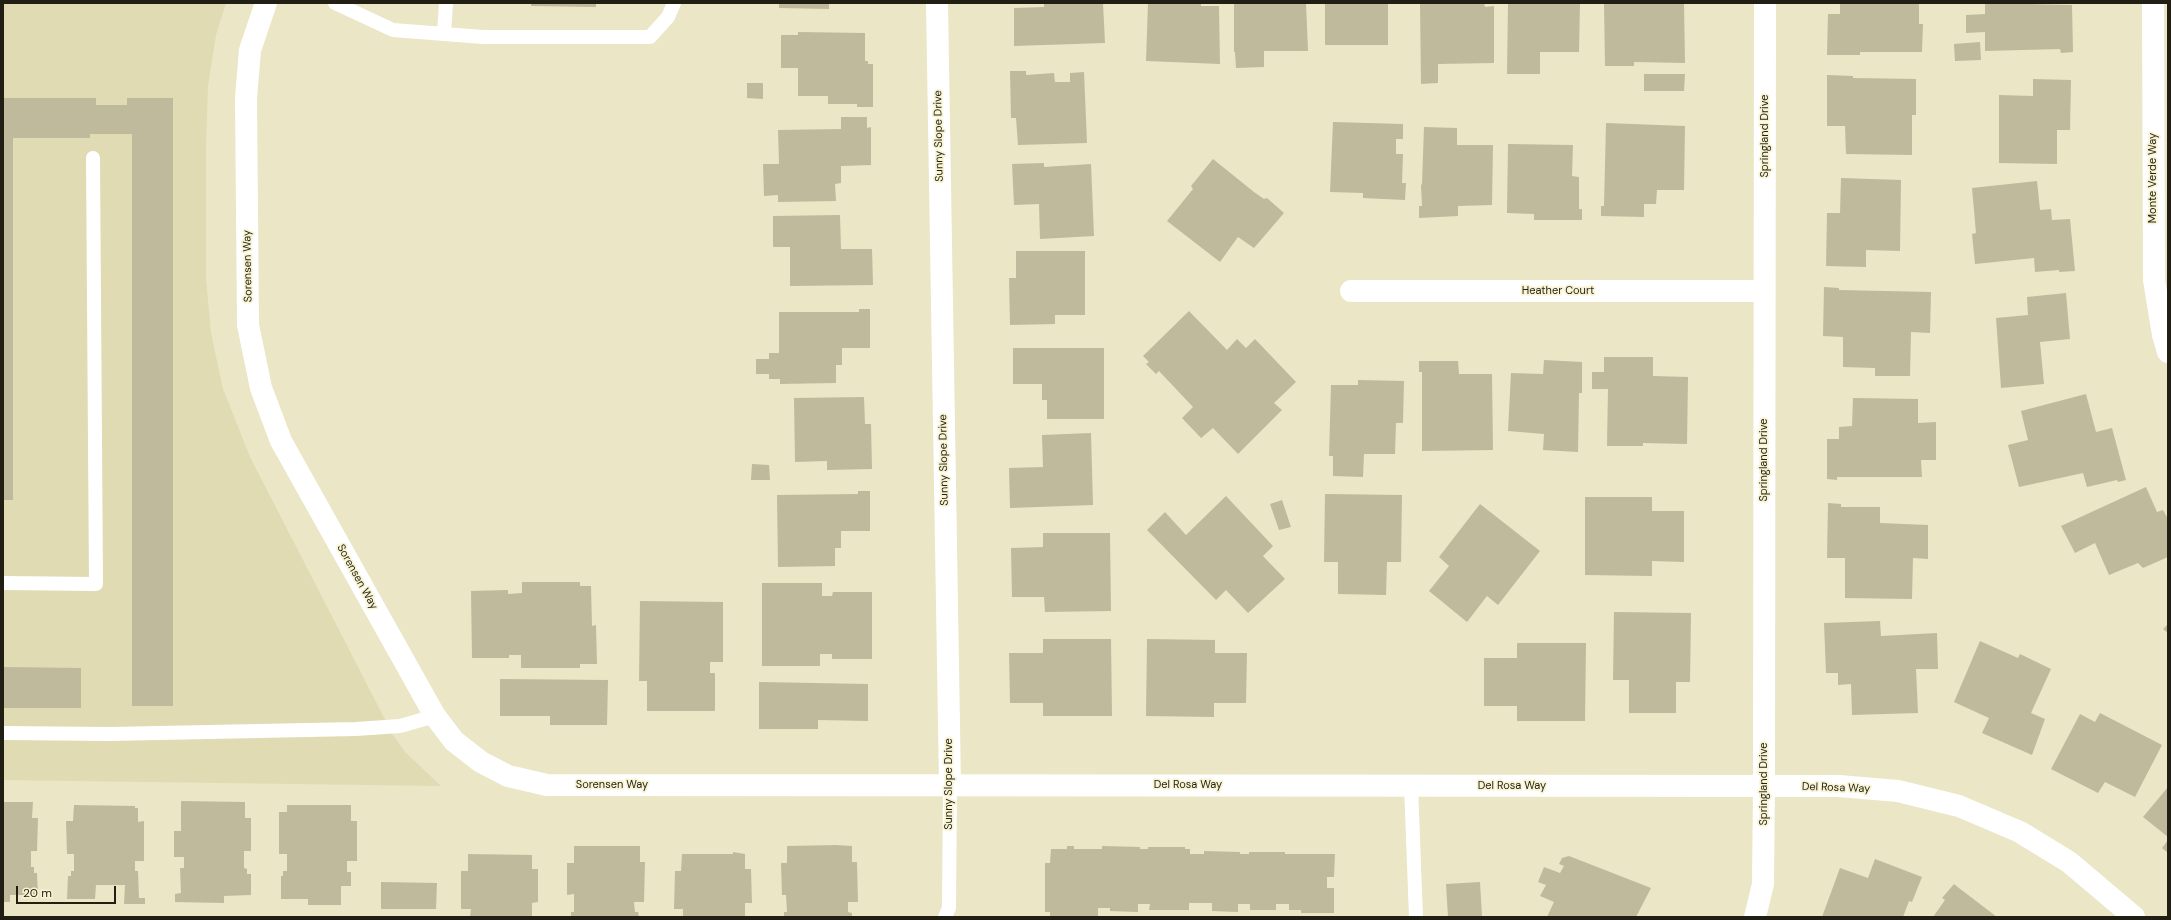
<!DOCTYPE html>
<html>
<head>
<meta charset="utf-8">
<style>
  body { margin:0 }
  #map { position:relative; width:2171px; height:920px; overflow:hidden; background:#eae6c6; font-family:"DM Sans",sans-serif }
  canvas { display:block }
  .frame { position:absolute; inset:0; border:4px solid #211f13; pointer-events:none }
  .scale { position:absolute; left:16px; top:886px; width:100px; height:18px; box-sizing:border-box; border:2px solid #211f13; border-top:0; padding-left:5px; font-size:12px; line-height:14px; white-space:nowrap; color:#211f13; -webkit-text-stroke:3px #f8f3d3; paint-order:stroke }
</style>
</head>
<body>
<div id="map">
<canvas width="2171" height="920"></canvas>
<div class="frame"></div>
<div class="scale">20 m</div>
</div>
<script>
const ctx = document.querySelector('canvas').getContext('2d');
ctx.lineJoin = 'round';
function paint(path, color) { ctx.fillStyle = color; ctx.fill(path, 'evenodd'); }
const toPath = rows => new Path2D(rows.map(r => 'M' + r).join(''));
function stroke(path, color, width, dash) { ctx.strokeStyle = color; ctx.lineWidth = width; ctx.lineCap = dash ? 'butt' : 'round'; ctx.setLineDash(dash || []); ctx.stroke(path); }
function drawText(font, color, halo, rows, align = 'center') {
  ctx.font = font + ' "DM Sans",sans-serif'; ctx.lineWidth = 3.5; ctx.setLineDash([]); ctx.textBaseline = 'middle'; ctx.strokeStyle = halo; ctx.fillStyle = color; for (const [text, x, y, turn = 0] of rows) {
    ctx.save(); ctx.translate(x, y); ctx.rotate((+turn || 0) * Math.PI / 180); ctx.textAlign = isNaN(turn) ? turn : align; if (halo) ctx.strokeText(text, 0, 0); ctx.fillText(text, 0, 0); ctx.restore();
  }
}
const built = toPath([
  [3,3,226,3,216,35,208,86,206,143,206,279,211,333,223,389,250,457,393,735,405,752,441,786,3,780]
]);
const building = toPath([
  [531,3,596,3,596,7,531,6],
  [779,3,829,3,829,9,779,8],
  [1044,3,1103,3,1105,43,1014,46,1014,8,1044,7],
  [1148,3,1201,3,1201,6,1219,6,1220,64,1146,61],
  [1234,3,1306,3,1308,51,1264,51,1264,67,1236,68,1235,52,1234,52],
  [1325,3,1388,3,1388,45,1325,45],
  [1420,3,1484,3,1485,7,1494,6,1494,63,1438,64,1438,83,1421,84],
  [1508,3,1580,3,1579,52,1540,52,1540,74,1507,74],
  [1604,3,1684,3,1685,63,1634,62,1634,66,1605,66],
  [1840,3,1919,3,1919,24,1923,24,1922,52,1860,52,1860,55,1827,55,1828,14,1840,14],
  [1985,3,2072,5,2073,52,2061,53,2060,49,1985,51,1985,32,1966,33,1966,15,1985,14],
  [798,32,865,33,865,61,868,61,868,64,873,64,873,107,857,107,857,104,828,104,828,96,798,96,798,68,781,68,781,35,798,35],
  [1980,42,1981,60,1955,61,1954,44],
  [1010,71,1026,71,1026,75,1054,73,1055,82,1070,82,1070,73,1084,72,1087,143,1018,145,1016,118,1011,118],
  [1644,74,1685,74,1684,91,1644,91],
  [1827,75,1853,76,1853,78,1916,79,1916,115,1912,115,1912,155,1846,154,1845,126,1827,126],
  [2033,79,2071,80,2070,130,2057,130,2057,164,1999,163,1999,95,2033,96],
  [747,83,763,83,763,99,747,98],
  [3,98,96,98,96,105,127,105,127,98,173,98,173,706,132,706,132,134,90,134,90,138,13,138,13,500,3,500],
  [841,117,867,117,867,128,871,127,871,165,841,166,841,183,835,184,836,201,778,202,778,195,764,196,763,164,779,164,778,130,841,129],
  [1333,122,1403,124,1403,139,1396,139,1396,154,1403,154,1402,183,1406,183,1405,200,1363,198,1363,193,1330,192],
  [1606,123,1685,126,1684,190,1657,190,1656,204,1644,204,1644,217,1601,216,1601,206,1604,206],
  [1424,127,1457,128,1457,145,1493,145,1492,205,1458,206,1458,216,1419,218,1419,206,1422,206,1421,185,1422,184],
  [1508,144,1573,145,1572,176,1579,177,1579,209,1582,209,1582,220,1534,220,1534,214,1507,213],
  [1213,159,1254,192,1264,199,1267,198,1284,213,1254,248,1238,237,1220,262,1167,221,1193,189,1191,186],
  [1044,163,1044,167,1091,164,1094,236,1040,239,1039,204,1014,205,1012,164],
  [1841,178,1901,180,1900,251,1866,250,1866,267,1826,266,1827,213,1840,213],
  [2037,181,2040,210,2051,209,2052,220,2070,219,2075,271,2059,272,2059,270,2035,272,2034,258,1975,264,1972,234,1976,233,1972,188],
  [840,215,841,249,872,249,873,285,790,286,790,247,773,247,773,216],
  [1016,251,1085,251,1085,315,1055,315,1055,324,1010,325,1009,278,1016,278],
  [1824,287,1839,288,1839,290,1931,292,1930,333,1911,332,1910,376,1875,376,1875,368,1843,367,1843,337,1823,336],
  [2066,293,2070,339,2040,342,2044,384,2001,388,1996,318,2028,315,2027,297],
  [859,309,870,309,870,348,842,348,842,365,836,365,836,383,780,384,780,379,769,379,769,374,756,374,756,359,769,359,769,353,779,353,779,312,859,312],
  [1189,311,1227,350,1237,339,1246,348,1255,339,1296,382,1274,403,1282,410,1238,454,1213,428,1201,438,1182,418,1193,407,1159,371,1156,374,1146,364,1149,362,1143,356],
  [1013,348,1104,348,1104,419,1047,419,1047,400,1042,400,1042,384,1013,384],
  [1604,357,1653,357,1653,376,1688,377,1687,444,1643,443,1643,446,1607,446,1608,389,1592,389,1592,372,1604,372],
  [1544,360,1582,362,1582,393,1579,393,1578,452,1543,450,1544,434,1508,431,1511,373,1543,374],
  [1419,361,1458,361,1459,374,1492,374,1493,450,1422,451,1422,372,1419,372],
  [1358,380,1404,381,1403,423,1396,423,1395,454,1364,454,1363,477,1333,476,1333,456,1329,456,1331,385,1358,385],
  [2086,394,2096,432,2112,428,2126,480,2118,482,2117,480,2087,487,2083,473,2019,487,2008,445,2028,440,2021,411],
  [864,397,865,424,871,424,872,469,827,470,827,461,795,462,794,398],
  [1853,398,1918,399,1918,423,1936,422,1936,460,1921,460,1922,477,1837,477,1837,480,1827,479,1827,439,1839,439,1839,427,1852,426],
  [1091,433,1093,505,1010,508,1009,468,1043,467,1042,435],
  [752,464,769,465,770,480,751,480],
  [2146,487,2157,512,2163,510,2168,519,2168,557,2143,568,2138,563,2109,575,2095,543,2075,553,2061,526],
  [858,491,870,491,870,531,841,531,841,548,835,548,835,566,778,567,777,495,858,494],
  [1325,494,1402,495,1401,562,1387,562,1386,595,1338,594,1338,562,1324,562],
  [1226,496,1273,546,1263,556,1285,579,1248,613,1226,590,1216,600,1147,530,1165,512,1186,535],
  [1585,497,1652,497,1652,511,1684,511,1684,562,1652,561,1652,576,1585,575],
  [1282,500,1291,527,1279,530,1270,504],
  [1828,503,1841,504,1841,507,1880,507,1880,523,1928,525,1928,559,1913,558,1912,599,1845,598,1845,558,1827,558],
  [1480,504,1540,551,1498,605,1487,596,1467,622,1429,591,1449,566,1439,557],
  [1043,533,1110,533,1111,611,1045,612,1044,597,1012,597,1011,548,1043,547],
  [522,582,580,582,580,586,591,586,592,626,596,625,597,664,580,664,580,668,521,668,521,655,509,655,509,658,472,658,471,591,508,590,508,594,522,593],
  [762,583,822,583,822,596,832,596,833,592,872,592,872,659,832,659,832,654,820,654,820,666,762,666],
  [640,601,723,602,723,662,710,662,710,673,715,673,715,711,647,711,647,681,639,681],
  [1614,612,1691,613,1690,682,1676,682,1676,713,1629,713,1629,680,1613,680],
  [1880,621,1881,636,1937,633,1938,669,1916,669,1918,713,1852,715,1851,684,1838,685,1838,673,1826,673,1824,623],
  [2168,624,2168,633,2163,629],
  [1043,639,1111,639,1112,716,1043,716,1043,703,1010,703,1009,653,1043,653],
  [1147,639,1215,640,1215,653,1247,653,1246,703,1214,703,1214,717,1146,716],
  [1980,641,2018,658,2020,654,2051,669,2031,713,2045,719,2032,755,1982,733,1989,718,1954,702],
  [1517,643,1586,643,1585,721,1517,721,1517,706,1484,706,1484,658,1517,658],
  [3,667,81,668,81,708,3,708],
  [500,679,608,680,607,725,550,725,550,716,500,716],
  [759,682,868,684,868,721,818,720,818,729,759,729],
  [2100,713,2162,745,2135,797,2105,782,2098,793,2051,769,2080,714,2095,722],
  [2168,787,2168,837,2143,817],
  [181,801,245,802,245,818,251,818,251,851,244,851,244,868,247,869,247,874,251,874,251,895,224,896,224,903,175,902,175,894,181,893,180,868,184,868,184,857,174,857,174,831,181,831],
  [3,802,33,802,32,818,38,818,37,851,31,851,31,867,34,867,34,873,37,873,38,895,10,895,10,902,3,902],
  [74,805,135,806,135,808,138,808,138,822,144,821,144,861,135,861,135,871,138,871,139,898,145,898,145,904,124,904,125,885,96,885,95,899,67,899,68,876,71,876,71,871,74,871,74,854,67,854,66,821,73,821],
  [287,805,351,805,351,821,357,821,357,861,347,861,347,872,351,872,351,886,341,886,341,905,308,905,308,899,281,899,281,876,283,876,283,871,287,871,287,854,279,854,279,812,287,812],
  [2168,840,2168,853,2162,848],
  [836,845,852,846,852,862,857,862,858,902,848,902,848,912,852,913,852,917,784,917,784,912,787,912,786,895,782,895,781,863,787,863,787,846],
  [574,846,640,846,640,862,645,862,644,902,634,902,635,912,638,912,639,917,571,917,571,912,574,912,574,894,567,895,567,863,574,863],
  [1067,846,1074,846,1074,849,1102,849,1102,846,1140,847,1140,849,1148,849,1148,847,1185,847,1185,849,1190,849,1190,854,1204,854,1204,851,1240,852,1240,854,1249,854,1249,852,1285,852,1285,854,1335,854,1334,877,1327,877,1327,888,1334,888,1334,913,1301,913,1301,910,1289,910,1289,904,1276,904,1276,910,1250,910,1250,904,1238,904,1238,912,1212,911,1212,903,1189,903,1189,910,1149,910,1150,904,1138,904,1138,912,1110,911,1110,908,1098,908,1098,917,1050,917,1050,912,1045,912,1045,863,1050,863,1051,849,1067,849],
  [733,852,745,854,745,869,751,869,752,903,745,903,745,917,683,917,683,909,674,909,675,871,681,871,682,854,733,854],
  [468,854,532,855,532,869,538,869,538,902,532,903,532,917,470,917,471,909,461,909,461,871,468,871],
  [1569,856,1651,888,1636,917,1547,917,1554,902,1540,896,1546,885,1538,882,1544,867,1560,873,1564,866,1559,864,1562,858],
  [1875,859,1922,877,1912,902,1909,901,1903,917,1822,917,1840,868,1868,878],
  [381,882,437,883,436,909,381,909],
  [1480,882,1482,917,1448,917,1446,884],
  [1954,884,1959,888,1997,917,1933,917,1945,900,1942,898]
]);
const service = toPath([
  [335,3,393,30,483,37,650,37,668,17,674,3],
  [444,34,446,3],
  [3,583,96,584,93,158],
  [3,733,110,734,356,729,400,726,435,716],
  [1411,786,1416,917],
  [945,917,949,908,950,785]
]);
const minor = toPath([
  [266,3,250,50,246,98,248,325,261,388,281,441,435,716,454,741,481,762,508,776,547,785,1839,786,1898,791,1959,806,2020,832,2069,862,2134,917],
  [937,3,950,785],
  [2153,3,2154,280,2163,335,2168,352],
  [1351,291,1764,291]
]);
const tertiary = toPath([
  [1755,917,1763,884,1764,786,1765,3]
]);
const streetNames = [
  ["Sunny Slope Drive",939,136,-91],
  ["Springland Drive",1765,136,-90],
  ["Monte Verde Way",2153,178,-90],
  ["Sorensen Way",248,266,-91],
  ["Heather Court",1558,291],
  ["Sunny Slope Drive",944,460,-91],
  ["Springland Drive",1764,460,-90],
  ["Sorensen Way",357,577,61],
  ["Sunny Slope Drive",949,784,-90],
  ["Springland Drive",1764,784,-90],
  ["Sorensen Way",612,785],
  ["Del Rosa Way",1188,785],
  ["Del Rosa Way",1512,786],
  ["Del Rosa Way",1836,788,2]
];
paint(built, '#e0dbb3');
paint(building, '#bfba9b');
stroke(service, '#fff', 14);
stroke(minor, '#fff', 22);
stroke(tertiary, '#fff', 22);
drawText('11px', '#211f13', '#f8f3d3', streetNames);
</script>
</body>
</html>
